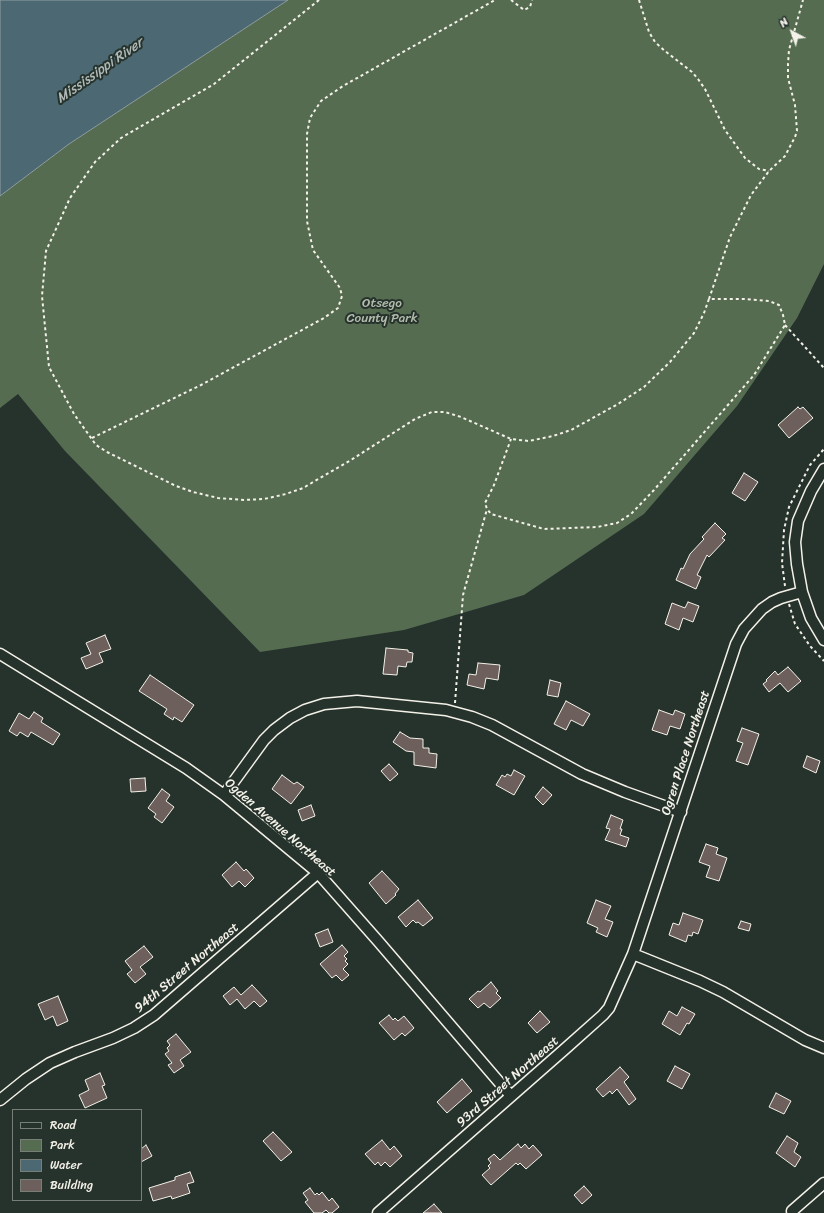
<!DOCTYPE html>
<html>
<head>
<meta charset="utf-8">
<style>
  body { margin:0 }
  #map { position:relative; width:824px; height:1213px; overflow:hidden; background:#26332d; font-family:Sriracha,sans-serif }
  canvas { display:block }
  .legend { position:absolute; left:12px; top:1109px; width:130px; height:92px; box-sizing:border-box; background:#26332d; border:1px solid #787f78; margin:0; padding:5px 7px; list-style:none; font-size:12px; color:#f4f1e8 }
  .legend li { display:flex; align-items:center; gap:8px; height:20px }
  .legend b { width:20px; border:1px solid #787f78 }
  .north { position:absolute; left:772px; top:12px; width:40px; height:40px; -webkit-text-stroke:3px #26332d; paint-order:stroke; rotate:319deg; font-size:11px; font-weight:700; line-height:16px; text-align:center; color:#f4f1e8 }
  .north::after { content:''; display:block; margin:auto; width:14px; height:18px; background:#f4f1e8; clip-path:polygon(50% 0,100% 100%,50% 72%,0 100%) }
</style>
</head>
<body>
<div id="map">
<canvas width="824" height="1213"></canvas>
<ul class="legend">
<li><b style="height:5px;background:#26332d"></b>Road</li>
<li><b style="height:11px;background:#556c51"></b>Park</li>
<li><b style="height:11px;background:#4c6872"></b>Water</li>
<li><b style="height:11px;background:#6d605c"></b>Building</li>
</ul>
<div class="north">N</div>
</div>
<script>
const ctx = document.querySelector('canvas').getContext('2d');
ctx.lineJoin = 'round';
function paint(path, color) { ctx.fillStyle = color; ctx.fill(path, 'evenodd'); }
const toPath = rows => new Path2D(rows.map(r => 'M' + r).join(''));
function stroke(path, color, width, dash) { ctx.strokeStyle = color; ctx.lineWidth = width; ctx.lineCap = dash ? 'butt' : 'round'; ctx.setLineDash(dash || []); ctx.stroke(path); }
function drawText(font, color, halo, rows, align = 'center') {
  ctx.font = font + ' Sriracha,sans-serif'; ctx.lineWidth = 4; ctx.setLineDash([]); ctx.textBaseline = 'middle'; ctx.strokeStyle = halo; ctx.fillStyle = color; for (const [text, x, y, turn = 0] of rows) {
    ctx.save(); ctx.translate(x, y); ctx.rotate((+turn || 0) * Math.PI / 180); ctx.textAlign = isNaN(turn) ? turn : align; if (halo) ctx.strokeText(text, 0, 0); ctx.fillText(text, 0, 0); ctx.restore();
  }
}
const green = toPath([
  [288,0,824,0,824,264,797,318,737,406,644,514,524,595,404,630,260,652,65,451,18,394,0,408,0,196,69,144]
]);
const water = toPath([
  [0,0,288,0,69,144,0,196,0,0]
]);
const building = toPath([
  [798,407,800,409,803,407,813,418,789,438,778,425,798,407],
  [744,473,758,482,745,501,732,493,744,473],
  [715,523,726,534,722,538,725,540,709,557,707,555,697,575,701,577,696,589,676,580,681,568,683,569,690,554,704,539,702,537,715,523],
  [688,602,699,606,693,622,683,618,679,630,665,624,672,603,685,608,688,602],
  [105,635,111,649,99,653,103,662,86,669,81,658,91,654,86,643,105,635],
  [386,648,408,650,408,652,413,653,412,662,407,662,406,667,398,666,397,675,383,674,386,648],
  [478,663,500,665,498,680,486,678,484,689,467,685,469,674,476,675,478,663],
  [788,667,801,681,788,692,780,683,769,692,763,684,767,681,766,680,775,671,778,675,788,667],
  [150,675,194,705,182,722,174,717,173,720,164,714,167,709,139,691,150,675],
  [550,680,561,683,558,697,547,695,550,680],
  [566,701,590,714,583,726,571,720,566,730,554,724,566,701],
  [659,710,673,715,675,710,685,714,680,729,670,726,667,735,652,730,659,710],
  [34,712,43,718,41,722,60,734,53,745,31,732,28,737,20,732,17,736,9,731,19,713,29,719,34,712],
  [742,728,759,734,748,765,736,761,743,743,737,741,742,728],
  [400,732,410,738,423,739,423,748,429,748,429,753,437,754,436,768,414,765,414,752,406,751,393,742,400,732],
  [807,756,820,761,816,773,803,767,807,756],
  [389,764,398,774,390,781,381,771,389,764],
  [514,770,525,776,514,795,496,785,502,775,505,777,507,774,511,776,514,770],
  [282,775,294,784,297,782,304,787,291,804,272,789,282,775],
  [145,778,146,791,131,792,130,779,145,778],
  [543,787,552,795,543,805,535,797,543,787],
  [162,789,170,795,166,801,174,807,162,823,154,817,156,814,148,808,162,789],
  [311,805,315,816,302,821,298,810,311,805],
  [611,815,623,820,620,829,622,829,620,835,629,838,626,847,605,840,610,829,606,828,611,815],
  [706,844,718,848,716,854,727,858,719,881,706,877,710,866,699,862,706,844],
  [236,862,244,871,246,869,254,878,245,887,239,881,232,887,222,875,236,862],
  [382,871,399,889,395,894,396,895,386,904,369,883,382,871],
  [418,900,433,918,423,926,418,922,416,923,413,920,406,927,398,917,418,900],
  [596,900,611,906,605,919,613,922,607,937,596,932,598,928,587,923,596,900],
  [683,913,703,920,698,934,693,932,692,936,688,935,686,942,669,935,673,923,679,925,683,913],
  [741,921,751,924,749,931,738,928,741,921],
  [328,929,333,942,320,947,315,934,328,929],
  [342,945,348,952,344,956,347,959,345,961,348,964,343,969,349,975,342,981,336,975,332,978,320,964,342,945],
  [144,946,153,957,140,967,146,974,135,983,127,974,132,970,125,961,144,946],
  [491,982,498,991,496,993,501,998,490,1008,484,1003,478,1008,469,999,478,991,480,992,491,982],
  [252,985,267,1001,260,1007,254,1001,245,1009,237,999,230,1005,223,996,234,987,241,995,252,985],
  [58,996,68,1021,57,1026,53,1016,45,1020,38,1004,58,996],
  [682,1007,695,1014,689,1024,687,1023,680,1035,662,1024,669,1011,677,1016,682,1007],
  [540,1011,550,1022,537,1033,528,1023,540,1011],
  [389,1015,393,1020,395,1018,398,1021,404,1016,414,1028,405,1036,402,1033,394,1040,379,1023,389,1015],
  [176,1034,191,1052,180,1060,184,1066,174,1073,168,1065,172,1063,165,1054,169,1051,167,1048,170,1045,167,1041,176,1034],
  [675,1066,690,1074,682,1089,667,1081,675,1066],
  [620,1067,629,1077,624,1082,636,1099,629,1105,617,1089,612,1094,610,1091,603,1097,596,1089,620,1067],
  [100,1073,105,1085,102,1086,107,1098,85,1108,79,1095,89,1090,85,1080,100,1073],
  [462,1079,472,1091,447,1113,437,1102,462,1079],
  [776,1093,791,1101,784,1114,769,1107,776,1093],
  [273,1132,292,1152,281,1161,263,1141,273,1132],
  [787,1136,798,1143,794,1152,801,1157,795,1167,776,1153,787,1136],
  [382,1140,390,1150,394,1146,402,1156,390,1167,385,1162,381,1166,378,1162,375,1165,365,1154,382,1140],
  [518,1144,521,1148,525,1144,529,1149,533,1145,542,1155,526,1169,520,1163,518,1165,516,1163,491,1185,482,1175,490,1168,488,1166,491,1163,488,1159,494,1154,500,1160,518,1144],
  [146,1145,152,1156,141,1162,141,1149,146,1145],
  [190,1172,194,1182,187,1184,190,1193,172,1199,171,1196,153,1201,149,1188,175,1180,175,1177,190,1172],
  [584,1186,592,1195,582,1204,574,1195,584,1186],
  [310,1188,315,1195,317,1193,319,1195,322,1192,329,1201,332,1198,339,1207,332,1213,329,1213,326,1210,322,1213,314,1213,305,1202,308,1200,303,1193,310,1188],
  [434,1204,442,1213,423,1213,434,1204]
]);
const path = toPath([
  [319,0,214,84,121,138,95,162,70,198,46,251,42,296,49,367,74,414,96,445,107,452,176,486,193,492,218,498,244,500,264,499,286,494,303,488,351,460,415,419,432,412,445,412,461,417,511,439,529,441,553,436,571,430,618,404,644,387,670,362,694,333,704,313,709,299,746,299,769,301,779,305,783,315,785,325,754,375,654,490,631,514,617,523,597,527,544,529,491,514,487,509,485,503,494,485,511,439],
  [511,0,524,10,530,7,532,0],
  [639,0,649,32,655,42,665,51,692,72,698,79,705,89,725,130,745,158,759,169,769,171],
  [709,299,730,237,751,195,769,171,785,156,795,137,797,131,795,105,788,78,788,64,789,50,803,0],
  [785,325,824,368],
  [92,438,201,385,324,318,338,308,342,296,340,288,313,250,307,221,307,134,310,118,321,101,343,86,495,0],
  [785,586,782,563,784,530,789,507,810,465,824,449],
  [789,604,795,624,810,646,824,661],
  [455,703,463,595,487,509]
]);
const minor = toPath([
  [824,469,811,491,798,521,795,542,797,564,802,592,811,618,824,640],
  [0,654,186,768,224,795,318,873,378,941,511,1096],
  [224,795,264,740,274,730,290,718,305,710,324,704,357,701,446,710,472,717,492,725,582,774,625,792,681,812],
  [633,954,700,981,723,992,805,1040,824,1048],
  [0,1100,26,1079,50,1063,75,1052,113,1038,134,1028,154,1015,318,873],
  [792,1211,824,1183],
  [378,1213,566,1048,603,1015,609,1008,633,954,736,644,744,629,762,609,772,602,781,598,802,592]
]);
const parkNames = [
  ["Otsego",382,304],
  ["County Park",382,319]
];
const streetNames = [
  ["Ogren Place Northeast",686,753,-72],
  ["Ogden Avenue Northeast",280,828,41],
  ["94th Street Northeast",187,968,-40],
  ["93rd Street Northeast",508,1082,-41]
];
const waterNames = [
  ["Mississippi River",100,71,-35]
];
paint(green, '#556c51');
paint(water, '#4c6872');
stroke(water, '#8f9fa1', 1);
paint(building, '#6d605c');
stroke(building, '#f4f1e8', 1);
stroke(minor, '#f4f1e8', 13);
stroke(path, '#f4f1e8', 2, [3, 3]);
stroke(minor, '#26332d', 10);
drawText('13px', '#b4bcac', '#26332d', parkNames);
drawText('13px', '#f4f1e8', '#26332d', streetNames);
drawText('italic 14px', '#b1bab9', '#26332d', waterNames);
</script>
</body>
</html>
